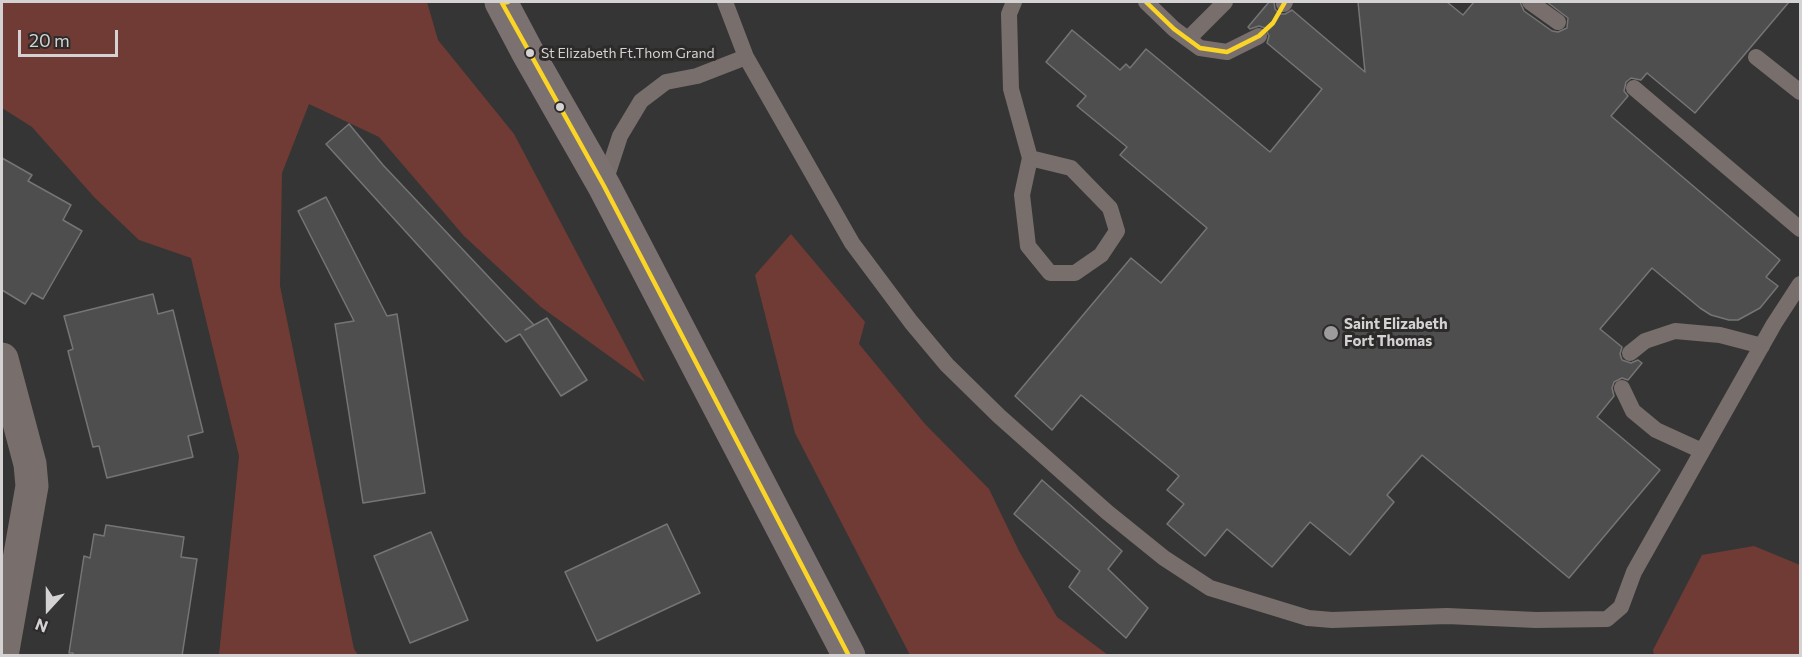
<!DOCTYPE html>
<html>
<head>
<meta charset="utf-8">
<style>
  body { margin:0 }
  #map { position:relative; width:1802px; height:657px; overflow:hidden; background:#363535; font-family:Commissioner,sans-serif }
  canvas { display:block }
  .frame { position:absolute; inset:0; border:3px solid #d4d2d2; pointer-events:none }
  .north { position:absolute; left:18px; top:579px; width:60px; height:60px; -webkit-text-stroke:4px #2d2b2a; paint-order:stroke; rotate:201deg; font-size:16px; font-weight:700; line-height:24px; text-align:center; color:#d4d2d2 }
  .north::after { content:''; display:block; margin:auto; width:21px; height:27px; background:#d4d2d2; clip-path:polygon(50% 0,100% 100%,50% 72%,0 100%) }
  .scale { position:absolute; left:18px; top:30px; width:100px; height:27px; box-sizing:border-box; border:3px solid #d4d2d2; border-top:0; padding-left:8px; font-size:18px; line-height:21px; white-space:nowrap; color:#d4d2d2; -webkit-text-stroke:4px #2d2b2a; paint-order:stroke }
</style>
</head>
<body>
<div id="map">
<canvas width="1802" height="657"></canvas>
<div class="frame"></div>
<div class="north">N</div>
<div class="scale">20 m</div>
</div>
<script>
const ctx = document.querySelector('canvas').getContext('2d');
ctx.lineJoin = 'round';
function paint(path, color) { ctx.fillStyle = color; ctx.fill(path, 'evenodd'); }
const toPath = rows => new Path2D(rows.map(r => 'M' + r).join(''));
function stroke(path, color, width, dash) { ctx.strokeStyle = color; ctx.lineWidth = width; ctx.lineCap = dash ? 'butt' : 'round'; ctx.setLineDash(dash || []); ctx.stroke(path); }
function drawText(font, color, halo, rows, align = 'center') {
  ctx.font = font + ' Commissioner,sans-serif'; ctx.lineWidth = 6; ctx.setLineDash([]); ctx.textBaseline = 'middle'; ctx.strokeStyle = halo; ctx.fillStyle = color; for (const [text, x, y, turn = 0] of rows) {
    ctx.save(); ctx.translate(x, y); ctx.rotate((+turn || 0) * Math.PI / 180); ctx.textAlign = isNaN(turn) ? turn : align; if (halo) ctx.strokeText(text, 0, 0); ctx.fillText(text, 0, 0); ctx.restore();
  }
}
const green = toPath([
  [2,2,427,2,438,40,514,134,645,382,541,307,464,236,379,137,309,104,282,173,280,286,354,649,358,655,219,655,239,456,191,258,139,240,95,198,32,127,2,108],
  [791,234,865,322,859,344,925,424,989,489,1019,551,1057,617,1108,655,910,655,795,433,755,275],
  [1754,546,1800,565,1800,655,1654,655,1653,650,1702,555]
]);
const building = toPath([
  [1269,2,1274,2,1275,9,1280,14,1285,14,1292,10,1365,72,1358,2,1447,2,1463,15,1474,2,1520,2,1524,11,1552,31,1558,32,1567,28,1568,18,1547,2,1789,2,1695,113,1647,73,1641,80,1631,78,1626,82,1624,91,1628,96,1611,116,1780,260,1766,277,1778,286,1760,308,1738,320,1729,320,1711,315,1700,308,1652,268,1600,329,1622,347,1620,354,1622,360,1631,363,1638,360,1642,363,1628,380,1622,378,1614,382,1612,388,1614,396,1597,417,1660,470,1569,578,1422,455,1387,495,1394,502,1350,555,1310,522,1272,567,1227,529,1205,556,1167,524,1184,504,1167,490,1179,476,1081,395,1052,430,1015,396,1131,258,1161,283,1207,228,1120,155,1127,147,1077,106,1086,96,1046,62,1072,30,1120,70,1126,64,1130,68,1146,49,1270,152,1322,89,1267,43,1269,36,1265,28,1259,26,1250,29,1248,27,1269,2],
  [349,124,383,165,534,325,525,330,547,318,587,380,561,396,520,334,506,342,326,144,349,124],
  [2,158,32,175,28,181,71,205,63,220,82,231,43,299,32,293,25,304,2,290,2,158],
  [326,197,387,316,397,314,425,493,363,503,335,324,354,321,298,211,326,197],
  [153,294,158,314,173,310,203,432,188,436,193,457,107,478,99,446,93,447,68,351,73,349,64,316,153,294],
  [1042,480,1122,551,1108,569,1148,608,1126,638,1069,587,1080,571,1014,514,1042,480],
  [667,524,700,593,597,641,565,572,667,524],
  [106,525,184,537,181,557,197,559,182,656,73,656,73,653,69,653,84,556,90,558,94,534,104,536,106,525],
  [431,532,468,620,410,643,374,556,431,532]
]);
const service = toPath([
  [725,2,746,57,852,243,911,322,947,365,999,416,1107,512,1164,558,1210,588,1308,618,1332,620,1447,616,1536,620,1607,619,1621,607,1634,572,1774,324,1800,284],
  [1014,2,1009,14,1011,89,1030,158,1022,195,1028,246,1050,273,1075,273,1101,255,1117,231,1110,208,1071,168,1030,158],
  [1146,2,1174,29,1200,48,1227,52,1259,36],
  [1530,2,1558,22],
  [1284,4,1285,2],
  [1188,39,1225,2],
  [1756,57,1800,92],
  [1634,88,1800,229],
  [604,185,620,136,641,101,666,82,697,76,746,57],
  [1630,353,1645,341,1675,331,1720,335,1762,346],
  [1622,388,1633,411,1656,430,1702,451]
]);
const minor = toPath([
  [2,359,30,464,32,486,2,656]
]);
const secondary = toPath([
  [501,2,528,53,604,186,849,656]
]);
const bus1 = toPath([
  [508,2,502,3,604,186,849,656],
  [1146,2,1174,29,1200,48,1227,52,1259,36,1273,23,1285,2]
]);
const markers = [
  [530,53,5,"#d4d2d2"],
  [560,107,5,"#d4d2d2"],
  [1331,333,8,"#9d9b9b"]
];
const busNames = [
  ["St Elizabeth Ft.Thom Grand",541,53]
];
const poiNames = [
  ["Saint Elizabeth",1344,324],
  ["Fort Thomas",1344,341]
];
paint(green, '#703b34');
paint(building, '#4f4e4e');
stroke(building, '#767575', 1.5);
stroke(service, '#786f6d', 16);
stroke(minor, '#786f6d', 33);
stroke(secondary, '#7b7170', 33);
stroke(bus1, '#fad527', 4.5);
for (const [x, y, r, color] of markers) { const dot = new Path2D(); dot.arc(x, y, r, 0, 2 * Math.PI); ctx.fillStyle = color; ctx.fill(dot); stroke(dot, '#2d2b2a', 2); }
drawText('14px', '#d4d2d2', '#2d2b2a', busNames, 'left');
drawText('bold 15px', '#d4d2d2', '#2d2b2a', poiNames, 'left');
</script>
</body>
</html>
